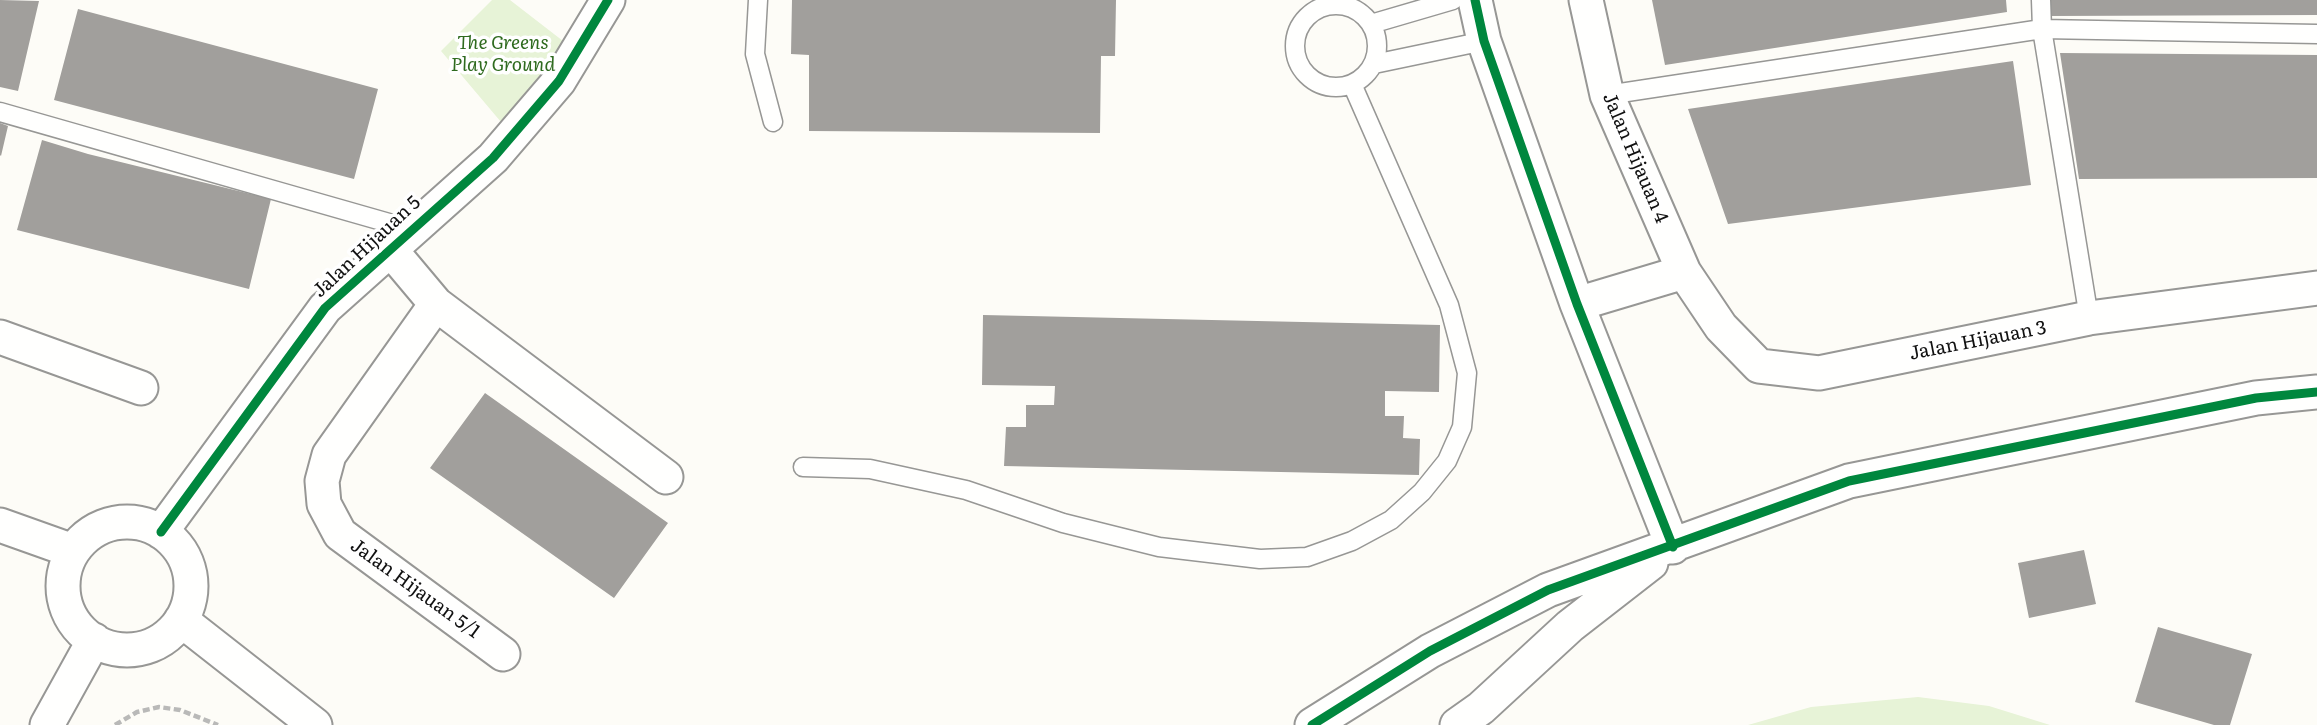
<!DOCTYPE html>
<html>
<head>
<meta charset="utf-8">
<style>
  body { margin:0 }
  canvas { display:block; background:#fdfcf7 }
</style>
</head>
<body>
<canvas width="2317" height="725"></canvas>
<script>
const ctx = document.querySelector('canvas').getContext('2d');
ctx.lineJoin = 'round';
function paint(path, color) { ctx.fillStyle = color; ctx.fill(path, 'evenodd'); }
const toPath = rows => new Path2D(rows.map(r => 'M' + r).join(''));
function stroke(path, color, width, dash) { ctx.strokeStyle = color; ctx.lineWidth = width; ctx.lineCap = dash ? 'butt' : 'round'; ctx.setLineDash(dash || []); ctx.stroke(path); }
function drawText(font, color, halo, rows, align = 'center') {
  ctx.font = font + ' Literata,serif'; ctx.lineWidth = 7; ctx.setLineDash([]); ctx.textBaseline = 'middle'; ctx.strokeStyle = halo; ctx.fillStyle = color; for (const [text, x, y, turn = 0] of rows) {
    ctx.save(); ctx.translate(x, y); ctx.rotate((+turn || 0) * Math.PI / 180); ctx.textAlign = isNaN(turn) ? turn : align; if (halo) ctx.strokeText(text, 0, 0); ctx.fillText(text, 0, 0); ctx.restore();
  }
}
const green = toPath([
  [492,0,510,0,563,41,512,135,441,51],
  [1918,697,1989,706,2050,725,1748,725,1811,707]
]);
const building = toPath([
  [0,0,39,1,18,91,0,87],
  [792,0,1116,0,1115,56,1101,56,1100,133,809,131,809,55,791,54],
  [1652,0,2006,0,2007,12,1665,65],
  [2050,0,2317,0,2317,15,2050,16],
  [78,9,378,89,354,179,54,100],
  [2060,53,2317,55,2317,178,2079,179],
  [2013,61,2031,185,1728,224,1688,109],
  [0,123,8,126,1,156,0,155],
  [42,140,88,154,271,199,249,289,17,230],
  [983,315,1440,325,1439,392,1385,391,1385,416,1404,416,1403,438,1420,439,1419,475,1004,466,1006,427,1026,427,1026,405,1054,405,1055,386,982,385],
  [485,393,668,523,614,598,430,468],
  [2084,550,2096,604,2029,618,2018,563],
  [2158,627,2252,654,2230,725,2214,725,2135,702]
]);
const path = toPath([
  [115,725,137,712,159,707,180,710,218,725]
]);
const service = toPath([
  [758,0,755,54,773,122],
  [2041,0,2042,29,2089,318],
  '1295 46a41 41 0 1 1 82 0a41 41 0 1 1-82 0Z',
  [1371,24,1453,0],
  [1374,64,1484,41],
  [1607,95,2042,29,2317,34],
  [0,112,410,229],
  [803,467,870,469,966,490,1063,523,1159,547,1260,559,1307,557,1352,541,1391,520,1422,492,1447,461,1462,427,1467,373,1449,305,1352,84]
]);
const minor = toPath([
  [1475,0,1484,41,1577,304,1673,547],
  [1586,0,1607,95,1684,272,1721,327,1759,366,1819,373,2089,318,2317,288],
  [389,248,436,304,666,477],
  [436,304,329,455,322,481,324,504,340,534,503,654],
  [1577,304,1684,272],
  [0,337,141,388],
  '63 586a64 64 0 1 1 128 0a64 64 0 1 1-128 0Z',
  [0,525,73,551],
  [161,532,325,308,493,158,559,81,608,0],
  [181,620,315,725],
  [47,725,94,640],
  [1312,725,1430,651,1548,590,1849,481,2256,398,2317,392],
  [1457,725,1481,708,1570,626,1651,563]
]);
const cycleway = toPath([
  [1475,0,1484,41,1577,304,1673,547],
  [161,532,325,308,493,158,559,81,608,0],
  [1312,725,1430,651,1548,590,1849,481,2256,398,2317,392]
]);
const parkNames = [
  ["The Greens",503,43],
  ["Play Ground",503,65]
];
const streetNames = [
  ["Jalan Hijauan 4",1635,158,67],
  ["Jalan Hijauan 5",367,247,-43],
  ["Jalan Hijauan 3",1978,341,-11],
  ["Jalan Hijauan 5/1",415,589,36]
];
paint(green, '#e7f3d7');
paint(building, '#a19f9c');
stroke(service, '#979795', 21);
stroke(minor, '#979795', 37);
stroke(path, '#b9b9b8', 4.5, [7, 3.5]);
stroke(service, '#fffffe', 18);
stroke(minor, '#fffffe', 33);
stroke(cycleway, '#00873e', 9);
drawText('italic 19px', '#2f6b1f', '#fff', parkNames);
drawText('19px', '#111', '#fff', streetNames);
</script>
</body>
</html>
